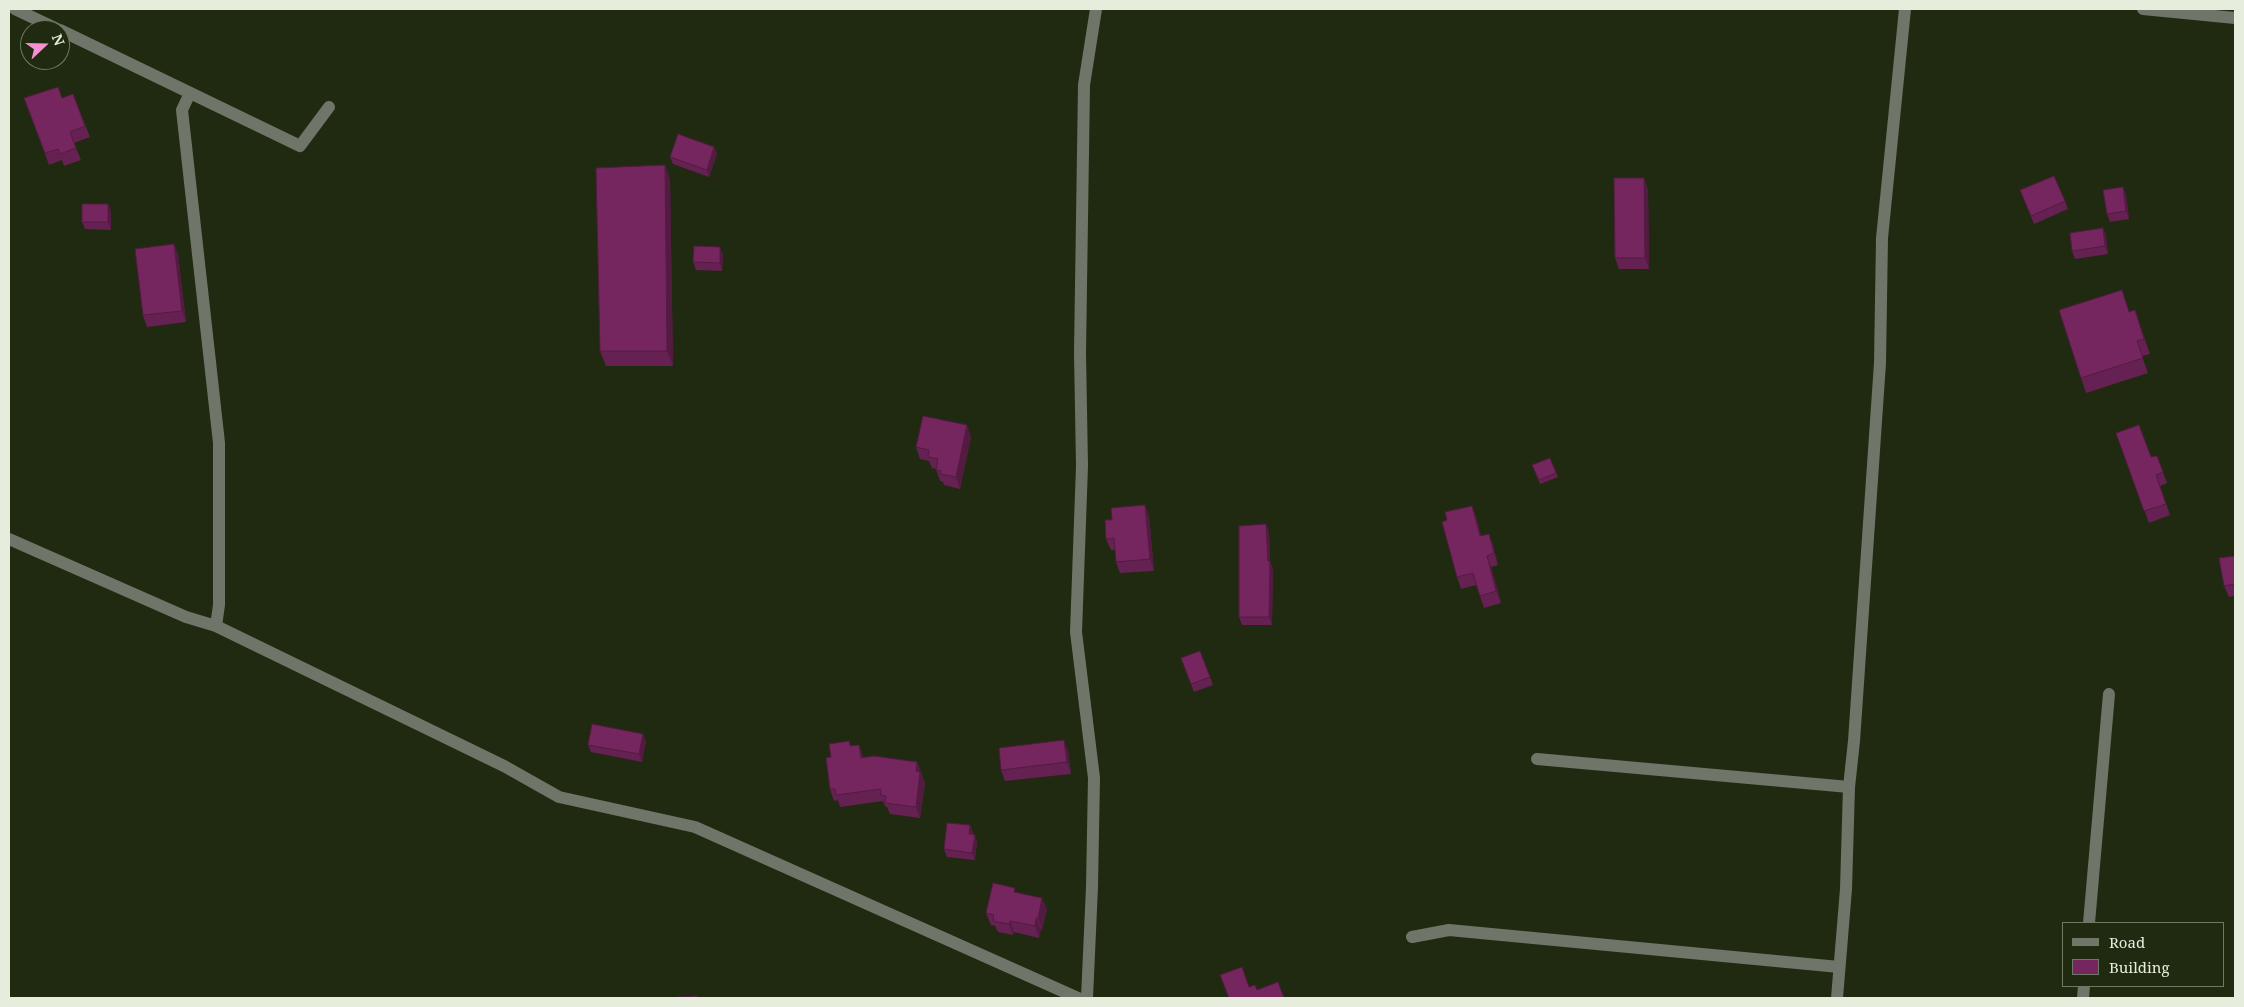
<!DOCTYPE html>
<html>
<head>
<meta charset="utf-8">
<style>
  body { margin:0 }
  #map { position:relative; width:2244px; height:1007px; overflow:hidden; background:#202a11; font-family:"Noto Serif",serif }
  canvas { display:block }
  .frame { position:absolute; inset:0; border:10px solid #e6eddd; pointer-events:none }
  .legend { position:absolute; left:2062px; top:922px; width:162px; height:65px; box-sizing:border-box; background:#202a11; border:1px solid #6f7863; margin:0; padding:6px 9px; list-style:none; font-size:15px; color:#e6eddd }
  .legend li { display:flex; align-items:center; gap:10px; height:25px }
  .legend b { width:25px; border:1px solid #6f7863 }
  .north { position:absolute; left:20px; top:20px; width:50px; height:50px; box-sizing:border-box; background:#202a11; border:1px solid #6f7863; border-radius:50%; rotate:69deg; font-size:14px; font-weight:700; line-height:20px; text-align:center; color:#e6eddd }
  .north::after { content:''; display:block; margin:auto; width:18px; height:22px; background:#f591d2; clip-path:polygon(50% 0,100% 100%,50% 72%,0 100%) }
</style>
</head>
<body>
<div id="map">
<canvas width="2244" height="1007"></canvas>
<div class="frame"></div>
<ul class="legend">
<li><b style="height:6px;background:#707569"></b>Road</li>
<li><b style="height:14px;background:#76265e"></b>Building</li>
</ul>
<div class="north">N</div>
</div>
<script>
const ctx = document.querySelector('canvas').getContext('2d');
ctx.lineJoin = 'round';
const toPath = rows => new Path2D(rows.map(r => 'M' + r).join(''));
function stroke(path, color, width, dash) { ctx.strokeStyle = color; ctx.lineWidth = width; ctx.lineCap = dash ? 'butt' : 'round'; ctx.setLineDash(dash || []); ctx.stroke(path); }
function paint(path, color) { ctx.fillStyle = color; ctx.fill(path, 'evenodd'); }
const minor = toPath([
  [15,9,59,30],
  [2143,9,2235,18],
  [60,30,300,146,329,107],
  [190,93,182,110,219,443,219,605,216,626],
  [9,539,186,617,216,626,504,766,559,797,695,827,1078,998],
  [1537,759,1849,787],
  [2089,923,2109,694],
  [1412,937,1449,930,1839,967],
  [1087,998,1092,887,1094,778,1076,632,1082,466,1080,353,1084,85,1096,9],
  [1837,998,1846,889,1849,787,1854,741,1880,363,1882,238,1905,9],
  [2083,998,2084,986]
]);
const wall = toPath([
  [73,94,90,137,74,143,81,160,64,166,62,160,49,165,24,98,62,98],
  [714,147,717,154,709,177,673,164,670,157],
  [665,165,670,180,673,366,606,366,600,351],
  [2123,187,2126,195,2129,219,2110,222,2107,214],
  [1648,189,1649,269,1619,269,1615,258],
  [2020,190,2065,201,2068,209,2034,224],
  [108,204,111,212,111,230,85,229,82,222],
  [2103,228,2106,236,2108,254,2075,259,2072,251],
  [174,244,178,255,186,322,147,327,143,315],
  [723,255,722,271,696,270,693,262],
  [2135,310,2150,354,2142,356,2148,373,2086,393,2081,378,2130,311],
  [2116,433,2151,457,2157,456,2167,483,2160,486,2170,515,2149,523],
  [971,437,960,489,944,485,943,482,940,481,936,469,932,468,929,461,920,459,916,447],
  [1550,458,1558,477,1540,484,1532,465],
  [1472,506,1476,517,1481,536,1489,534,1493,545,1498,565,1491,567,1501,603,1484,608,1476,585,1461,589,1457,577],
  [1149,516,1154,571,1120,573,1116,562,1115,550,1111,550,1106,539],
  [1266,524,1269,532,1270,561,1273,569,1272,625,1242,625,1239,617],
  [2235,556,2235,596,2229,597,2224,586],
  [1200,651,1213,685,1194,692,1181,658],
  [646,741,642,762,591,752,588,745],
  [849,741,851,746,859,745,863,757,917,762,925,783,920,818,890,814,887,807,885,806,883,801,840,807,838,800,834,801,830,789,831,757],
  [1068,751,1071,774,1005,781,1001,770],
  [970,825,973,834,977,842,975,860,947,857,944,849],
  [1017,892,1047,909,1042,930,1041,929,1039,938,1014,932,1013,935,998,932,995,926,991,925,986,913]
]);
const shadedWall = toPath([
  [714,147,717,154,709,177,707,170],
  [665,165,670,180,673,366,667,351],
  [1644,178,1648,189,1649,269,1645,258],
  [2123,187,2126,195,2129,219,2126,211],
  [108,204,111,212,111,230,108,222],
  [2103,228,2106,236,2108,254,2105,246],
  [174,244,178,255,186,322,182,311],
  [720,247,723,255,722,271,720,263],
  [2135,310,2140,325,2150,354,2144,339],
  [967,425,971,437,960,489,956,477],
  [1145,505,1149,516,1154,571,1150,559],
  [1472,506,1476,517,1484,548,1480,536],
  [1266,524,1269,532,1270,561,1273,569,1272,625,1269,617],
  [1489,534,1493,545,1498,565,1494,553],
  [1487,556,1491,567,1501,603,1496,591],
  [643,734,646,741,642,762,639,754],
  [1064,740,1068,751,1071,774,1067,762],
  [859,745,863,756,865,769,861,758],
  [917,762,925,783,920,818,916,807,916,771],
  [970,825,973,833,972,841,969,834],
  [975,835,977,842,975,860,972,853],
  [1042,898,1047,909,1042,930,1038,918],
  [1036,918,1041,929,1039,938,1035,926],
  [1010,921,1014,932,1013,935,1009,924]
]);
const building = toPath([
  [58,87,62,98,73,94,85,126,70,132,76,148,60,154,58,149,45,153,24,98,58,87],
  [678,134,714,147,707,170,670,157,678,134],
  [665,165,667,351,600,351,596,168,665,165],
  [2054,176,2065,201,2031,216,2020,190,2054,176],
  [1614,178,1644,178,1645,258,1615,258,1614,178],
  [2123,187,2126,211,2107,214,2103,190,2123,187],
  [82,204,108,204,108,222,82,222,82,204],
  [2103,228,2105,246,2072,251,2070,233,2103,228],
  [174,244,182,311,143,315,135,249,174,244],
  [694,246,720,247,720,263,693,262,694,246],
  [2122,290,2129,312,2135,310,2144,339,2137,341,2143,358,2081,378,2059,310,2122,290],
  [923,416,967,425,956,477,940,474,941,471,936,470,938,459,928,457,929,450,916,447,923,416],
  [2139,425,2151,457,2157,456,2163,472,2156,475,2166,504,2144,511,2116,433,2139,425],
  [1550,458,1556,473,1539,480,1532,465,1550,458],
  [1145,505,1150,559,1116,562,1114,538,1106,539,1105,520,1112,520,1111,508,1145,505],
  [1472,506,1480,536,1489,534,1494,553,1487,556,1496,591,1480,596,1473,573,1457,577,1442,522,1447,520,1445,512,1472,506],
  [1266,524,1268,561,1270,561,1269,617,1239,617,1239,526,1266,524],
  [2235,556,2235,584,2224,586,2219,558,2235,556],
  [1200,651,1210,677,1191,684,1181,658,1200,651],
  [592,724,643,734,639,754,588,745,592,724],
  [1064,740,1067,762,1001,770,999,748,1064,740],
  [849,741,850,746,859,745,861,758,874,756,917,762,916,771,920,772,916,807,885,803,886,796,881,795,881,789,836,795,835,789,830,789,826,758,831,757,829,744,849,741],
  [947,823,970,825,969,834,975,835,972,853,944,849,947,823],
  [993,883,1015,888,1014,892,1042,898,1038,918,1036,918,1035,926,1010,921,1009,924,993,921,994,915,986,913,993,883],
  [1242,967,1249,987,1255,985,1257,990,1278,982,1284,998,1229,998,1220,975,1242,967],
  [697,996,697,998,677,998,677,997,697,996]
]);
stroke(minor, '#707569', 12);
paint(wall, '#652151');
paint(shadedWall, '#531b42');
paint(building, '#76265e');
stroke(building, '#531b42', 1);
</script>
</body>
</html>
